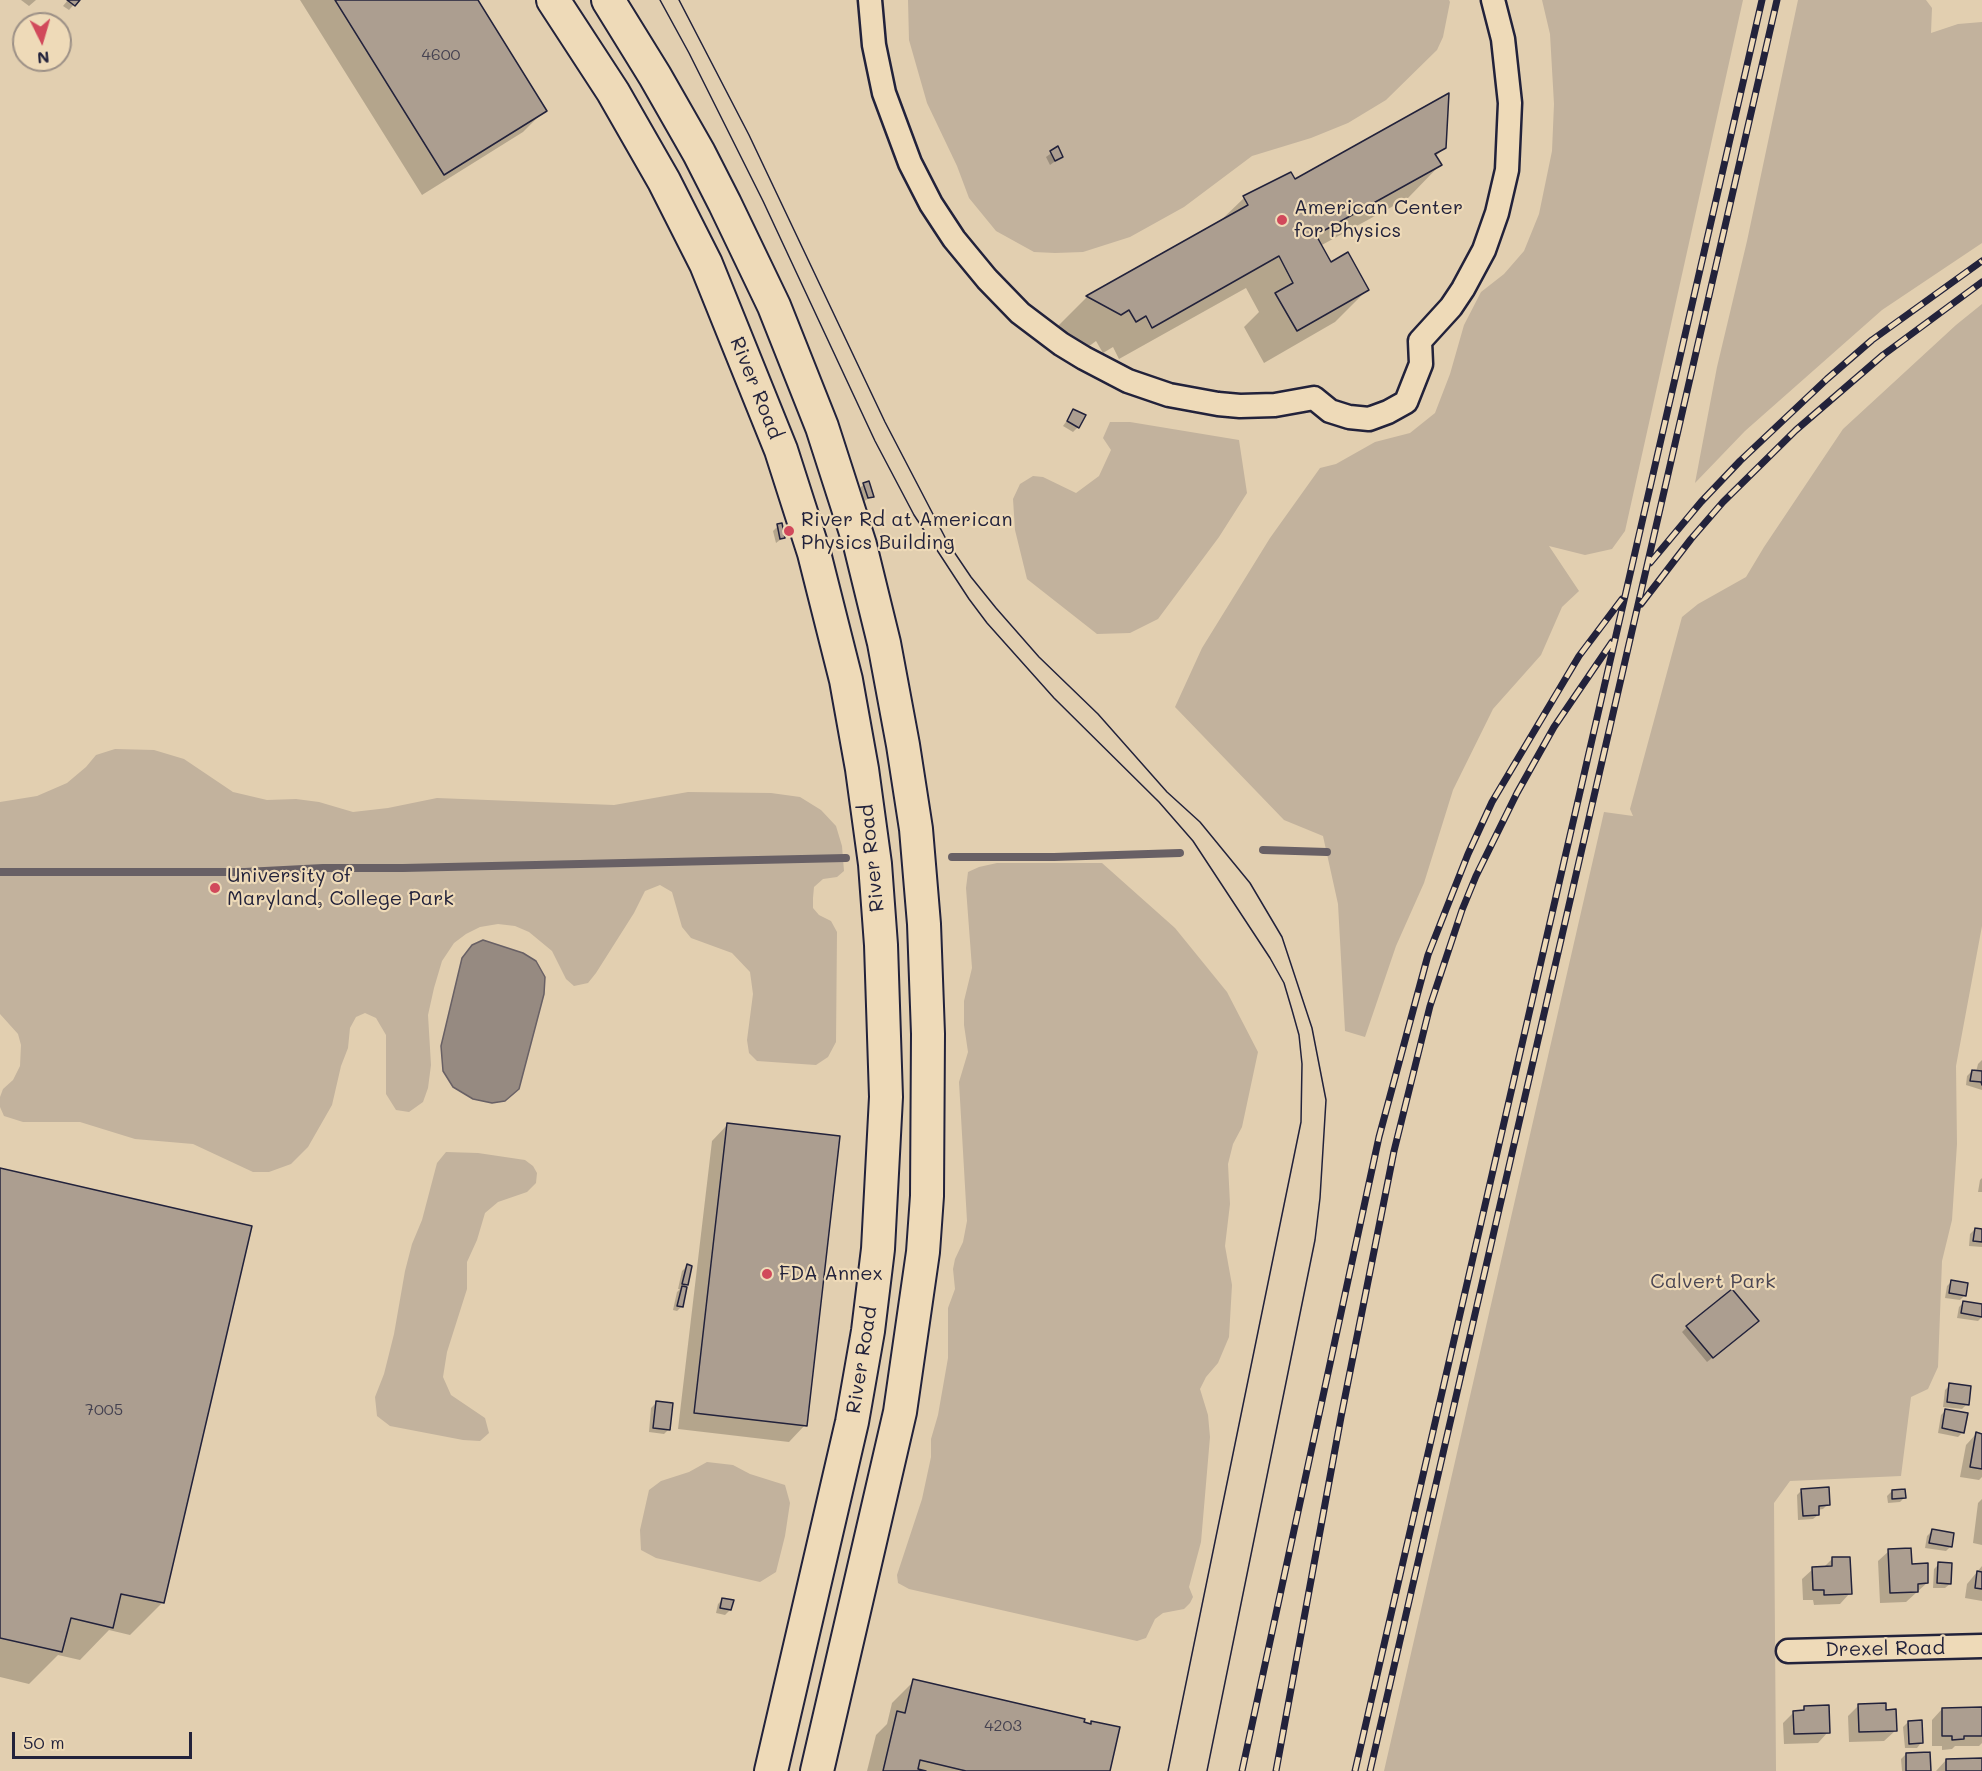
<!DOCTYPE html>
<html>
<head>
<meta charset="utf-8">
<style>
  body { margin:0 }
  #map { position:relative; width:1982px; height:1771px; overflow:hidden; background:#e2cfb0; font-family:Mali,sans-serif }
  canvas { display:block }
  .north { position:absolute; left:12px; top:12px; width:60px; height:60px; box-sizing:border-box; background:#eedab8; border:2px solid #9c9086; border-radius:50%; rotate:175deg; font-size:16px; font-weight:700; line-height:24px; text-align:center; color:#22223b }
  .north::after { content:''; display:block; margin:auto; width:21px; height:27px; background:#d1495b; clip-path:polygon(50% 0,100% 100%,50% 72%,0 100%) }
  .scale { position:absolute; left:12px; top:1732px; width:180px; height:27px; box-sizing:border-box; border:3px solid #22223b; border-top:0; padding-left:8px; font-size:18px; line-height:21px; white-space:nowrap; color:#22223b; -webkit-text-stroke:4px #eedab8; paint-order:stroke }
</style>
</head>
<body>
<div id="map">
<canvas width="1982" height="1771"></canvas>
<div class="north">N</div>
<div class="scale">50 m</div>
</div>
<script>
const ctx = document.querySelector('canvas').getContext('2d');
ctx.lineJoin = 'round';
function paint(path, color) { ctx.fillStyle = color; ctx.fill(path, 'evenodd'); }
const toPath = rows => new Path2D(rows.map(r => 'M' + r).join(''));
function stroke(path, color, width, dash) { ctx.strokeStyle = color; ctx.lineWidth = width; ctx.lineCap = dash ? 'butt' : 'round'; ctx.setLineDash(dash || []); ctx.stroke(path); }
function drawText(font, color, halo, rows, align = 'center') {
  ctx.font = font + ' Mali,sans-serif'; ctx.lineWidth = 4.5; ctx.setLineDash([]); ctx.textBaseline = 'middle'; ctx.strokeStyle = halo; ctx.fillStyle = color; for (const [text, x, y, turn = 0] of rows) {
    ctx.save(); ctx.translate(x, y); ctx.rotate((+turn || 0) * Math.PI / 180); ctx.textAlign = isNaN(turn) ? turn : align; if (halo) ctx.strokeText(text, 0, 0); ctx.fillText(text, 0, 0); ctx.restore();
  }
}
const green = toPath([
  [908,0,1449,0,1450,2,1443,37,1437,50,1386,100,1348,123,1311,138,1252,156,1184,207,1130,237,1083,252,1055,253,1034,252,996,231,969,198,957,166,927,103,909,40],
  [1542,0,1743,0,1625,531,1612,549,1585,555,1549,546,1579,591,1562,607,1541,655,1493,709,1453,790,1424,883,1396,946,1365,1037,1345,1031,1338,904,1323,836,1284,820,1175,707,1202,648,1270,538,1320,468,1336,464,1375,442,1410,433,1435,413,1450,374,1464,325,1481,292,1504,274,1524,251,1539,214,1552,151,1554,104,1550,34],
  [1798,0,1926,0,1932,8,1931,33,1958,24,1982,22,1982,243,1882,310,1745,431,1695,483,1717,367,1747,241],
  [1982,304,1982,926,1956,1066,1957,1144,1952,1220,1942,1261,1938,1367,1928,1389,1911,1397,1901,1476,1790,1481,1774,1503,1776,1771,1384,1771,1604,812,1633,816,1630,809,1682,617,1698,604,1746,577,1764,547,1843,429,1956,325],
  [1110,422,1130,422,1239,440,1247,493,1219,537,1158,619,1130,633,1097,634,1027,579,1015,530,1013,499,1020,484,1033,476,1043,477,1076,493,1099,476,1111,450,1103,438],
  [115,749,154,750,184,759,233,792,267,800,296,799,319,802,353,812,388,808,437,798,614,805,688,792,771,793,800,797,821,810,836,826,842,846,844,871,837,877,823,879,814,887,813,898,813,908,819,915,831,921,837,932,836,1042,828,1057,816,1065,757,1061,749,1053,747,1040,753,994,750,972,732,953,691,938,682,927,672,892,660,885,645,891,634,913,596,973,588,983,574,986,566,979,552,951,529,932,515,926,498,924,480,927,466,934,454,943,442,961,434,988,428,1015,431,1065,428,1088,423,1102,409,1112,396,1110,386,1094,386,1035,376,1018,365,1013,356,1017,350,1028,348,1048,341,1066,332,1105,308,1147,291,1164,269,1172,253,1172,193,1144,135,1139,80,1122,23,1122,4,1116,0,1107,0,1097,3,1089,13,1080,20,1066,21,1045,18,1034,0,1014,0,802,37,796,67,783,86,767,96,755],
  [997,863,1102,863,1175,928,1227,992,1258,1052,1242,1127,1233,1144,1228,1164,1230,1204,1225,1246,1232,1285,1229,1337,1218,1363,1206,1377,1200,1389,1208,1415,1210,1437,1201,1542,1189,1587,1193,1597,1190,1603,1184,1609,1163,1613,1155,1619,1146,1638,1137,1641,909,1589,898,1583,897,1575,922,1499,931,1457,931,1439,938,1415,948,1358,948,1308,955,1289,953,1269,955,1259,963,1242,967,1221,959,1082,968,1052,964,1025,964,1001,972,968,966,888,968,872,979,867],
  [446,1152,478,1153,525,1160,533,1166,537,1173,536,1183,527,1192,498,1202,485,1213,477,1240,467,1262,467,1289,447,1352,443,1377,451,1395,485,1418,489,1433,480,1441,463,1440,390,1426,377,1416,375,1397,384,1374,394,1334,405,1271,412,1244,422,1220,437,1163],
  [707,1462,733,1465,750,1474,785,1485,790,1503,785,1536,776,1572,760,1582,656,1558,641,1550,640,1530,649,1490,661,1481,689,1472]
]);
const water = toPath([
  [483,940,523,953,536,961,545,977,544,994,519,1089,505,1101,492,1103,473,1099,453,1087,443,1071,441,1046,462,958,472,945,483,940]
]);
const shadow = toPath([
  [21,0,36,0,29,6],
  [68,0,78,0,69,10,63,6],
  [300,0,476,0,545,110,523,132,422,195],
  [1445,147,1435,157,1440,165,1408,198,1320,246,1330,264,1367,290,1335,322,1264,363,1244,327,1259,312,1246,288,1119,359,1113,347,1103,353,1096,341,1088,347,1055,329,1087,297,1217,224,1244,198,1291,174,1295,181],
  [1057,149,1061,157,1050,165,1046,157],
  [1074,411,1078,427,1073,432,1063,426],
  [864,484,872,496,863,502,859,489],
  [778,526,784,537,776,543,773,531],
  [1982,1060,1982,1090,1966,1085,1967,1076,1972,1071,1976,1072,1978,1064],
  [728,1124,805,1425,789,1442,678,1429,712,1141],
  [0,1169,250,1228,162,1603,130,1635,109,1630,80,1660,58,1655,29,1684,0,1677],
  [1982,1178,1982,1192,1978,1192,1980,1180],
  [1975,1229,1982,1230,1982,1247,1969,1246,1970,1234],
  [687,1266,686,1285,683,1288,682,1306,677,1311,673,1310,677,1292,680,1289,678,1289,682,1271],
  [1952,1281,1965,1295,1960,1300,1945,1298,1947,1286],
  [1964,1302,1982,1305,1982,1317,1978,1321,1957,1318,1959,1307],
  [1752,1326,1707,1362,1682,1332,1687,1327],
  [1950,1385,1967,1404,1962,1409,1943,1407,1945,1390],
  [656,1403,669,1429,664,1434,649,1432,651,1408],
  [1946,1410,1963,1432,1958,1437,1938,1433,1941,1415],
  [1976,1434,1982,1435,1982,1477,1979,1480,1960,1477,1966,1445],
  [1802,1490,1828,1504,1823,1509,1817,1510,1818,1515,1813,1519,1798,1520,1797,1495],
  [1892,1491,1905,1497,1900,1502,1888,1503,1887,1496],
  [1982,1499,1982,1545,1973,1543,1978,1503],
  [1932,1531,1951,1546,1946,1551,1925,1548,1927,1536],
  [1889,1551,1927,1583,1906,1602,1880,1603,1878,1561],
  [1832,1559,1850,1593,1840,1604,1814,1605,1813,1600,1803,1600,1802,1579,1813,1569,1823,1568],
  [1939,1564,1950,1584,1945,1588,1933,1588,1934,1569],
  [1982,1566,1982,1601,1965,1598,1967,1584],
  [723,1599,730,1610,725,1615,716,1613,718,1604],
  [914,1681,1083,1723,1089,1725,1092,1722,1108,1771,867,1771,876,1735,887,1724,892,1703],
  [1859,1705,1885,1711,1895,1731,1884,1741,1849,1742,1848,1716],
  [1805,1707,1828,1732,1818,1743,1784,1744,1783,1723,1794,1712,1800,1712],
  [1942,1709,1982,1709,1982,1743,1979,1746,1955,1746,1952,1749,1942,1750,1942,1746,1932,1746,1932,1720],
  [1908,1722,1921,1743,1917,1748,1905,1748,1903,1727],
  [1906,1754,1930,1771,1902,1771,1901,1759],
  [1982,1759,1982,1771,1936,1771,1946,1760]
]);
const stream = toPath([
  [1263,850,1327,852],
  [952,857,1054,857,1180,853],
  [0,872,245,872,323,868,403,868,846,858]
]);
const building = toPath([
  [67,0,80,0,75,6,67,0],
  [335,0,478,0,547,111,444,175,335,0],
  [1449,93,1446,148,1435,154,1442,165,1316,235,1331,262,1348,252,1369,290,1297,331,1275,293,1293,283,1279,256,1152,328,1146,316,1136,322,1129,310,1121,315,1086,296,1248,205,1243,196,1291,172,1295,179,1449,93],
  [1058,146,1063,157,1055,161,1050,151,1058,146],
  [1073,409,1086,415,1079,428,1067,421,1073,409],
  [869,481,874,497,868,498,863,483,869,481],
  [782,523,785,538,780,539,777,524,782,523],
  [1972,1070,1982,1071,1982,1085,1981,1082,1970,1081,1972,1070],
  [727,1123,840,1136,807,1426,694,1413,727,1123],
  [0,1168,252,1226,164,1603,121,1594,113,1628,71,1618,62,1652,0,1638,0,1168],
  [1975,1228,1982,1229,1982,1242,1973,1241,1975,1228],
  [687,1264,692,1266,688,1285,682,1284,687,1264],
  [1951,1280,1968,1283,1966,1296,1949,1293,1951,1280],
  [682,1286,687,1287,683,1307,677,1306,682,1286],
  [1732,1289,1759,1321,1713,1358,1686,1326,1732,1289],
  [1963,1301,1982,1304,1982,1317,1961,1313,1963,1301],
  [1949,1383,1971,1386,1969,1405,1947,1402,1949,1383],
  [656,1401,673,1403,670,1430,653,1428,656,1401],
  [1945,1409,1968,1413,1964,1433,1942,1428,1945,1409],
  [1976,1432,1982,1434,1982,1469,1970,1467,1976,1432],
  [1829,1487,1830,1505,1819,1506,1819,1515,1803,1516,1801,1489,1829,1487],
  [1905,1489,1906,1498,1892,1499,1892,1490,1905,1489],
  [1932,1529,1954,1533,1952,1547,1929,1543,1932,1529],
  [1911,1548,1912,1564,1928,1563,1928,1583,1918,1584,1918,1592,1890,1593,1888,1549,1911,1548],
  [1832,1557,1850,1557,1852,1594,1824,1595,1824,1590,1813,1590,1812,1567,1832,1566,1832,1557],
  [1938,1562,1952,1563,1951,1584,1937,1583,1938,1562],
  [1977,1571,1982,1572,1982,1589,1975,1588,1977,1571],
  [722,1598,734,1600,731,1610,720,1608,722,1598],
  [913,1679,1085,1719,1084,1722,1091,1724,1091,1721,1120,1727,1110,1771,966,1771,920,1760,918,1769,926,1771,883,1771,897,1711,905,1713,913,1679],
  [1886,1703,1886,1710,1896,1709,1897,1731,1859,1732,1858,1704,1886,1703],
  [1829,1705,1830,1733,1794,1734,1793,1711,1804,1710,1804,1706,1829,1705],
  [1982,1707,1982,1736,1964,1736,1964,1739,1952,1740,1952,1736,1942,1736,1942,1708,1982,1707],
  [1922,1720,1923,1743,1909,1744,1908,1721,1922,1720],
  [1930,1752,1931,1771,1906,1771,1906,1753,1930,1752],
  [1982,1758,1982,1771,1946,1771,1946,1759,1982,1758]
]);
const street = toPath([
  [870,0,874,45,884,93,910,163,931,204,954,239,987,279,1020,313,1061,344,1084,358,1128,381,1169,395,1218,404,1240,406,1275,405,1314,398,1330,411,1349,417,1369,419,1388,412,1406,402,1421,364,1420,341,1451,307,1463,289,1484,250,1497,213,1507,170,1510,103,1503,39,1493,0],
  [1788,1651,1982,1646]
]);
const secondary = toPath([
  [553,0,613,92,664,181,706,264,781,450,814,553,846,680,862,769,875,864,881,945,886,1097,878,1249,868,1331,852,1422,771,1771],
  [608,0,655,76,699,153,725,204,774,306,822,427,860,545,884,643,903,745,916,829,924,924,928,1034,927,1196,923,1252,900,1412,817,1771]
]);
const tram = toPath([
  [660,0,689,53,763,201,875,441,914,515,969,599,987,623,1054,698,1159,802,1193,841,1270,958,1284,983,1292,1010,1299,1035,1302,1064,1301,1122,1168,1771],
  [679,0,749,135,885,422,948,543,971,577,996,608,1039,657,1098,714,1167,792,1200,822,1250,883,1282,937,1312,1028,1326,1100,1320,1198,1315,1240,1207,1771]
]);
const rail = toPath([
  [1650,563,1701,502,1740,461,1827,379,1872,340,1982,261],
  [1641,604,1691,539,1723,502,1796,430,1883,355,1982,282],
  [1242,1771,1379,1137,1428,955,1468,854,1492,802,1579,656,1622,599],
  [1276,1771,1341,1417,1394,1151,1430,1006,1462,910,1476,876,1517,793,1554,727,1612,642],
  [1355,1771,1762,0],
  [1370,1771,1777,0]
]);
const markers = [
  [1282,220,6,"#d1495b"],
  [789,531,6,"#d1495b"],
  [215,888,6,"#d1495b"],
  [767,1274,6,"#d1495b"]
];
const numberNames = [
  ["4600",441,55],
  ["7005",104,1410],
  ["4203",1003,1726]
];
const poiNames = [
  ["American Center",1294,208],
  ["for Physics",1294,231],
  ["River Rd at American",801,520],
  ["Physics Building",801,543],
  ["University of",227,876],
  ["Maryland, College Park",227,899],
  ["FDA Annex",779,1274]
];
const streetNames = [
  ["River Road",756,388,68],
  ["River Road",872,858,-96],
  ["River Road",862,1360,-81],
  ["Drexel Road",1885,1649,-1]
];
const parkNames = [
  ["Calvert Park",1713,1282]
];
paint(green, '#c2b29d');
paint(water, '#968a81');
stroke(water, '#686065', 1.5);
paint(shadow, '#0003');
stroke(stream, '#686065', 8);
paint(building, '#ac9e90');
stroke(building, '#22223b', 1.5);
stroke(street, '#22223b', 27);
stroke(secondary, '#22223b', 36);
stroke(street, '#eedab8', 22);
stroke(secondary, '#eedab8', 32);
stroke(tram, '#22223b', 1.5);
stroke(rail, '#22223b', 7);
stroke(rail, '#eedab8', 4.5, [14]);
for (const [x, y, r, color] of markers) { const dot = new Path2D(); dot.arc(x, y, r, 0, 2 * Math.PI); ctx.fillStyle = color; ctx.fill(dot); stroke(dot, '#eedab8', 2); }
drawText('16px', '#444150', null, numberNames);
drawText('20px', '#22223b', '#eedab8', poiNames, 'left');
drawText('20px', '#22223b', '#eedab8', streetNames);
drawText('20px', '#4a4654', '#eedab8', parkNames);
</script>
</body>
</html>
